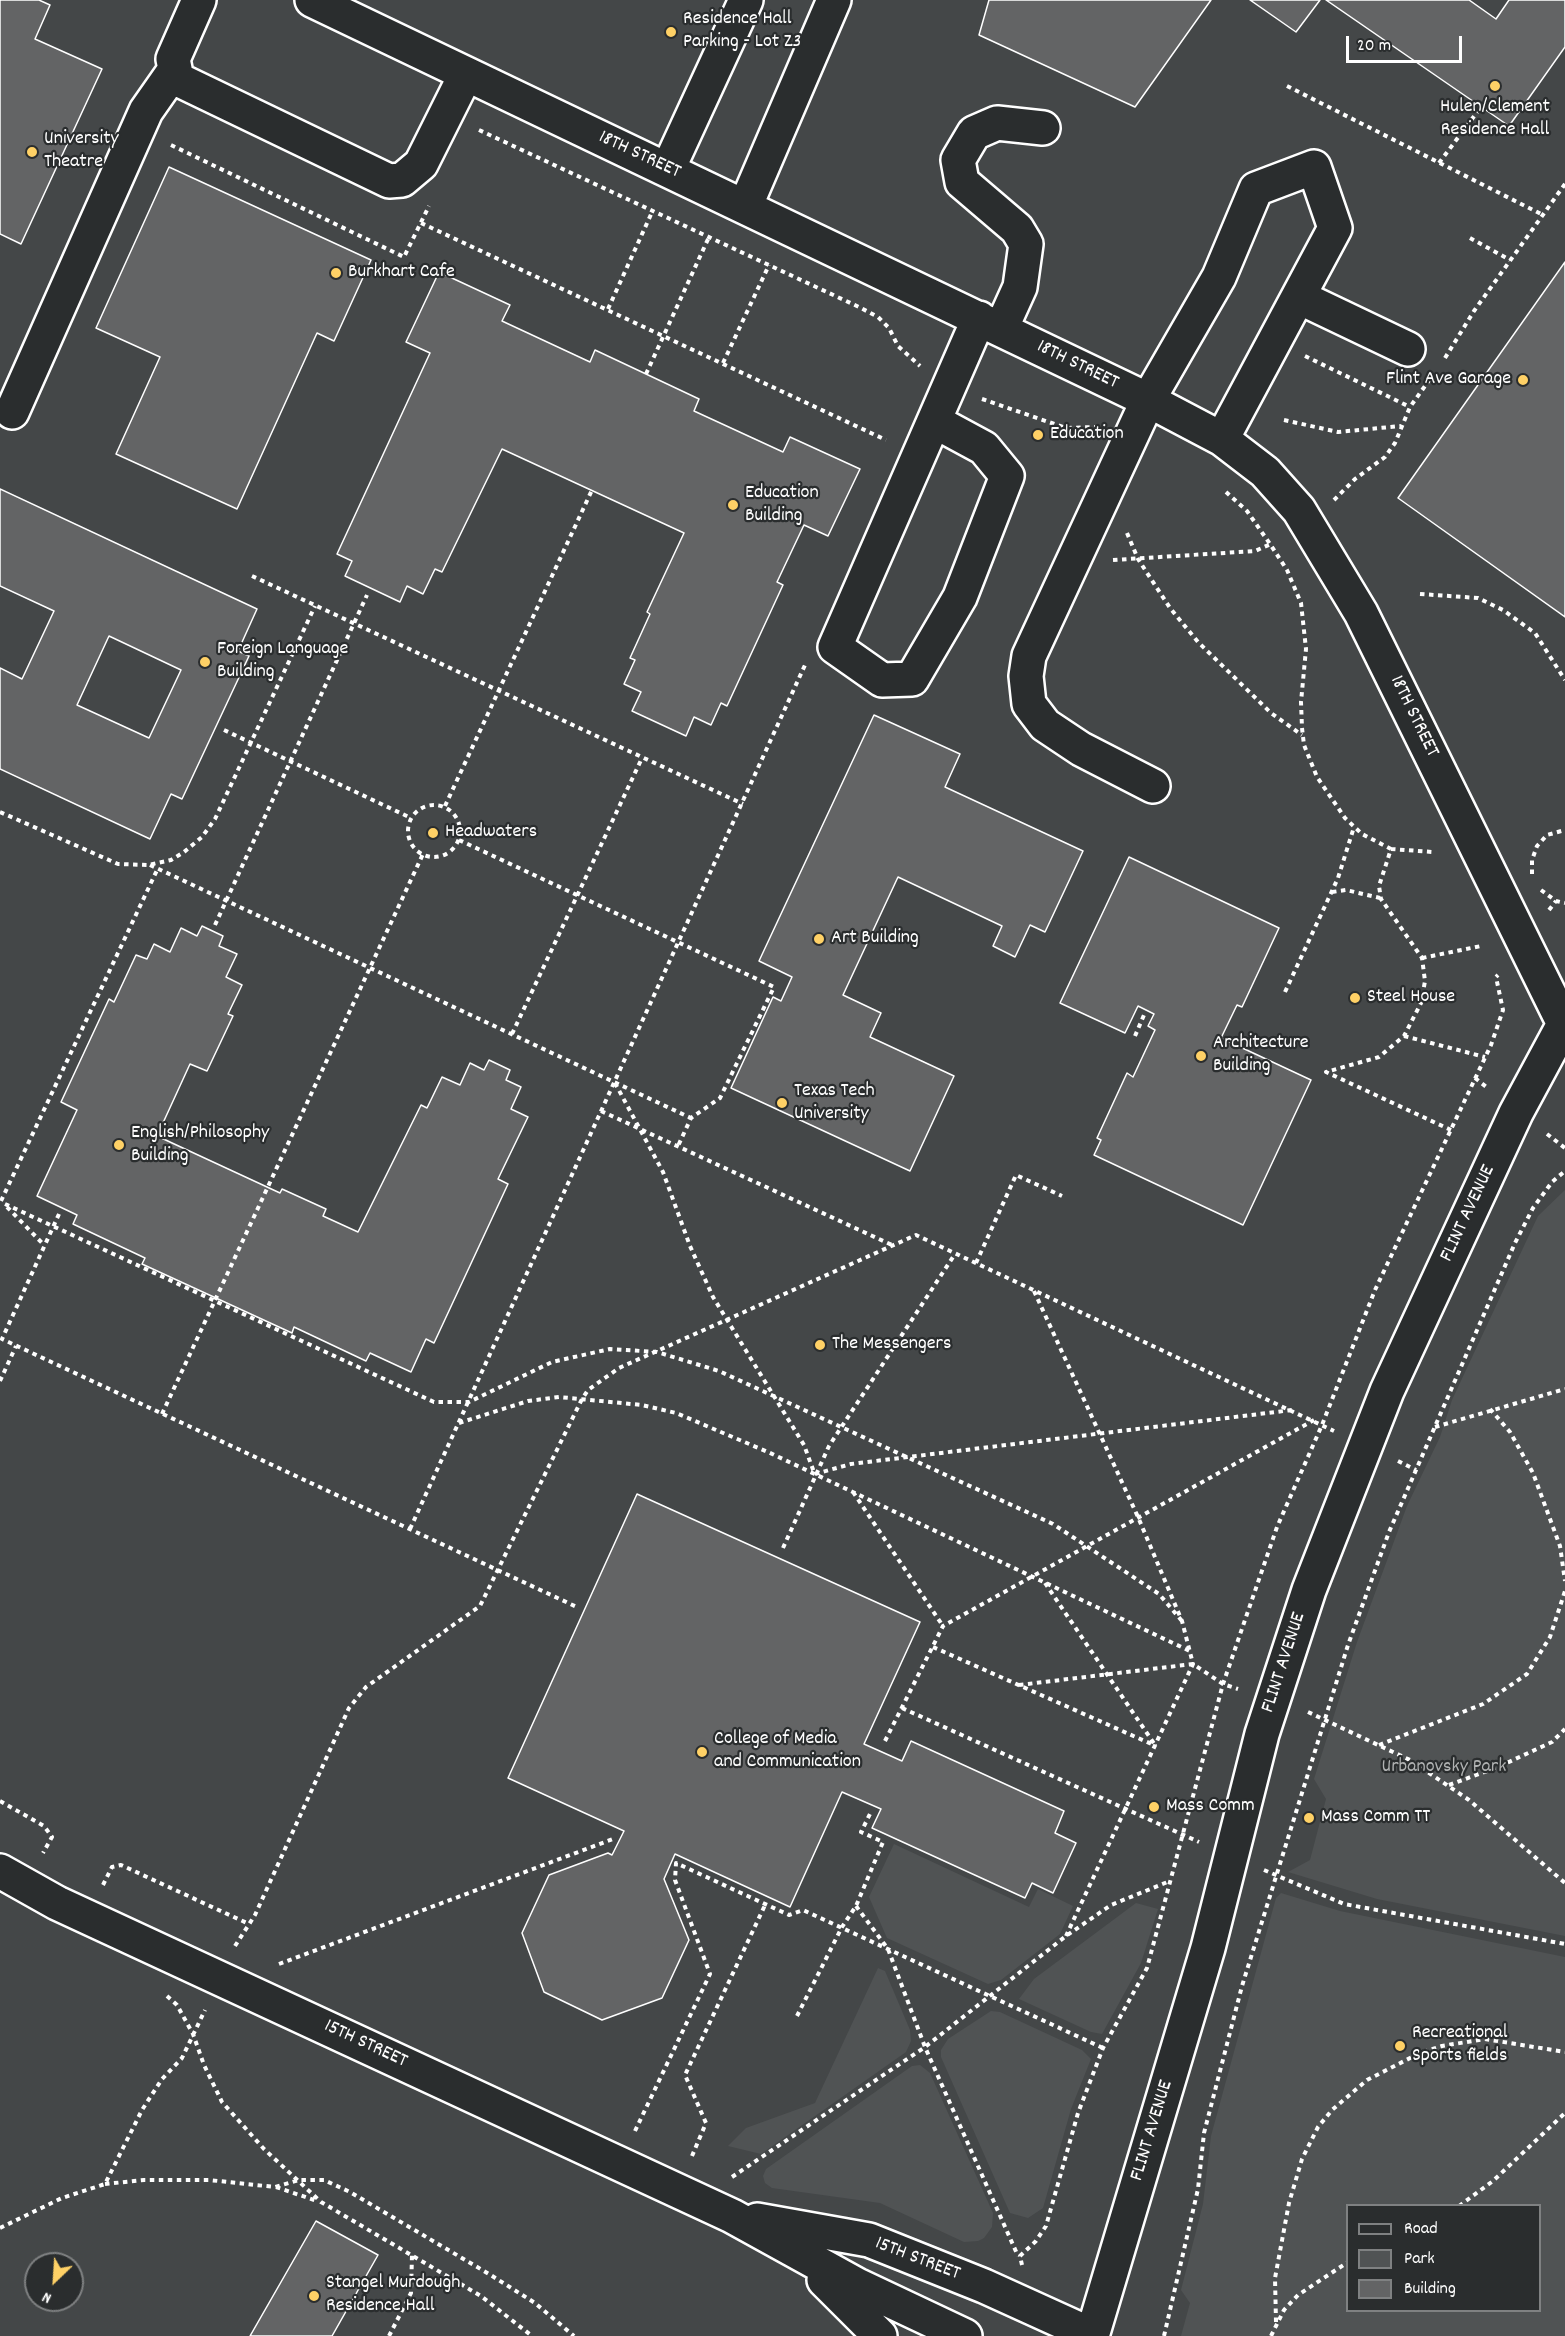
<!DOCTYPE html>
<html>
<head>
<meta charset="utf-8">
<style>
  body { margin:0 }
  #map { position:relative; width:1565px; height:2336px; overflow:hidden; background:#373a3b; font-family:Dekko,sans-serif }
  canvas { display:block }
  .legend { position:absolute; left:1346px; top:2204px; width:195px; height:108px; box-sizing:border-box; background:#2a2d2e; border:2px solid #7f8182; margin:0; padding:8px 10px; list-style:none; font-size:18px; color:#fff }
  .legend li { display:flex; align-items:center; gap:12px; height:30px }
  .legend b { width:30px; border:2px solid #7f8182 }
  .north { position:absolute; left:24px; top:2252px; width:60px; height:60px; box-sizing:border-box; background:#2a2d2e; border:2px solid #7f8182; border-radius:50%; rotate:205deg; font-size:16px; font-weight:700; line-height:24px; text-align:center; color:#fff }
  .north::after { content:''; display:block; margin:auto; width:21px; height:27px; background:#ffd166; clip-path:polygon(50% 0,100% 100%,50% 72%,0 100%) }
  .scale { position:absolute; left:1346px; top:36px; width:116px; height:27px; box-sizing:border-box; border:3px solid #fff; border-top:0; padding-left:8px; font-size:18px; line-height:21px; white-space:nowrap; color:#fff; -webkit-text-stroke:4px #2a2d2e; paint-order:stroke }
</style>
</head>
<body>
<div id="map">
<canvas width="1565" height="2336"></canvas>
<ul class="legend">
<li><b style="height:8px;background:#2a2d2e"></b>Road</li>
<li><b style="height:16px;background:#505354"></b>Park</li>
<li><b style="height:16px;background:#636465"></b>Building</li>
</ul>
<div class="north">N</div>
<div class="scale">20 m</div>
</div>
<script>
const ctx = document.querySelector('canvas').getContext('2d');
ctx.lineJoin = 'round';
function paint(path, color) { ctx.fillStyle = color; ctx.fill(path, 'evenodd'); }
const toPath = rows => new Path2D(rows.map(r => 'M' + r).join(''));
function stroke(path, color, width, dash) { ctx.strokeStyle = color; ctx.lineWidth = width; ctx.lineCap = dash ? 'butt' : 'round'; ctx.setLineDash(dash || []); ctx.stroke(path); }
function drawText(font, color, halo, rows, align = 'center') {
  ctx.font = font + ' Dekko,sans-serif'; ctx.lineWidth = 4.5; ctx.setLineDash([]); ctx.textBaseline = 'middle'; ctx.strokeStyle = halo; ctx.fillStyle = color; for (const [text, x, y, turn = 0] of rows) {
    ctx.save(); ctx.translate(x, y); ctx.rotate((+turn || 0) * Math.PI / 180); ctx.textAlign = isNaN(turn) ? turn : align; if (halo) ctx.strokeText(text, 0, 0); ctx.fillText(text, 0, 0); ctx.restore();
  }
}
const built = toPath([
  [0,0,1565,0,1565,2336,0,2336],
  [1348,2206,1540,2206,1540,2310,1348,2310],
  [36,2264,72,2264,72,2300,36,2300]
]);
const green = toPath([
  [1565,1190,1565,1936,1377,1899,1288,1872,1310,1860,1326,1799,1314,1779,1357,1642,1407,1506,1440,1437,1452,1400,1538,1216],
  [894,1844,1029,1907,1038,1889,1073,1906,1060,1934,1001,1980,988,1984,887,1938,869,1897],
  [1281,1893,1340,1911,1565,1957,1565,2336,1181,2336,1190,2303,1181,2290,1203,2204,1211,2136,1276,1898],
  [1348,2206,1540,2206,1540,2310,1348,2310],
  [1136,1903,1158,1909,1141,1963,1102,2034,1091,2032,1019,1999,1034,1979],
  [878,1968,885,1971,910,2030,911,2041,906,2052,761,2154,728,2146,746,2128,815,2103],
  [991,2011,1000,2012,1082,2050,1091,2059,1071,2109,1043,2208,1028,2218,1010,2213,941,2057,941,2050,948,2039],
  [920,2065,930,2073,993,2213,992,2227,984,2238,978,2241,964,2242,880,2203,772,2188,765,2183,763,2176,766,2169,912,2066]
]);
const building = toPath([
  [0,0,39,0,50,5,35,39,102,69,21,244,0,234,0,0],
  [989,0,1211,0,1135,107,979,35,989,0],
  [1250,0,1320,0,1296,32,1250,0],
  [1326,0,1469,0,1496,19,1509,0,1565,0,1565,47,1509,126,1326,0],
  [169,167,371,260,334,341,317,333,237,509,116,454,160,357,96,328,169,167],
  [1565,262,1565,617,1398,498,1565,262],
  [439,272,510,305,502,321,590,362,595,350,646,374,699,399,694,411,783,452,790,437,860,469,828,536,804,525,777,582,783,585,727,706,721,703,711,725,694,717,686,736,632,711,641,692,624,684,635,660,630,658,650,614,647,612,684,533,502,449,442,572,435,569,423,594,407,586,400,602,345,576,352,561,337,554,430,353,406,342,439,272],
  [0,489,257,609,238,651,249,656,182,799,171,794,150,839,0,769,0,668,22,679,54,611,0,586,0,489],
  [109,636,181,670,149,738,77,705,109,636],
  [874,715,960,754,945,787,1083,851,1045,932,1030,925,1015,957,993,946,1002,926,898,877,843,995,881,1013,870,1037,954,1076,910,1171,731,1088,773,997,781,1001,792,977,759,961,874,715],
  [1129,857,1279,928,1242,1007,1237,1005,1221,1038,1311,1080,1243,1225,1094,1155,1101,1140,1097,1138,1127,1073,1133,1077,1155,1030,1148,1026,1154,1014,1138,1006,1125,1033,1060,1003,1129,857],
  [202,926,223,936,219,946,237,954,226,977,242,985,228,1014,233,1016,207,1071,190,1064,157,1136,280,1193,282,1189,326,1209,323,1216,358,1232,421,1105,427,1108,442,1077,460,1085,470,1063,484,1070,489,1060,510,1070,506,1080,521,1087,511,1109,528,1117,498,1179,508,1184,434,1343,426,1339,411,1372,370,1353,366,1361,294,1327,292,1333,142,1264,145,1258,73,1224,77,1215,37,1196,77,1110,61,1102,109,999,114,1002,136,955,147,959,154,944,170,952,181,928,197,936,202,926],
  [637,1494,920,1622,864,1744,902,1761,911,1741,1064,1811,1055,1833,1076,1843,1053,1893,1032,1883,1025,1898,872,1828,881,1809,842,1792,790,1907,675,1854,664,1879,689,1940,662,1998,602,2020,544,1992,522,1933,549,1875,608,1853,612,1855,624,1831,508,1778,637,1494],
  [316,2221,378,2255,332,2336,250,2336,316,2221]
]);
const path = toPath([
  [1287,86,1543,215],
  [479,130,859,307,878,317,889,328,898,346,920,366],
  [171,145,404,257,429,206],
  [1439,163,1478,111],
  [421,223,886,440],
  [1470,238,1510,260],
  [608,309,653,210],
  [1305,356,1410,407],
  [1445,358,1474,311,1565,184],
  [723,363,769,265],
  [646,374,709,237],
  [982,399,1066,428,1095,427],
  [1284,420,1338,432,1401,426],
  [1226,492,1247,511,1270,544,1287,570,1301,603,1306,649,1301,702,1302,728,1304,745,1317,777,1345,818,1362,834,1391,849,1379,886,1381,899,1422,958,1425,981,1421,1003,1404,1036,1379,1057,1326,1072,1451,1130],
  [1334,500,1355,479,1385,457,1395,443,1410,407,1430,379],
  [1127,533,1138,559,1170,608,1198,642,1271,713,1302,735],
  [1113,560,1255,551,1271,544],
  [252,576,743,804],
  [1420,594,1478,598,1503,610,1535,633,1565,680],
  [224,730,411,818],
  '408 831a26 26 0 1 1 52 0a26 26 0 1 1-52 0Z',
  [445,806,592,490],
  [0,812,118,864,148,865,171,860,184,852,202,837,215,819,315,606],
  [459,840,774,987,720,1098,691,1118,678,1146],
  [1391,849,1433,852],
  [150,865,691,1118],
  [1532,874,1532,860,1537,846,1547,835,1565,830],
  [1541,890,1556,901,1565,903],
  [1332,892,1346,890,1380,898],
  [1549,910,1556,901],
  [215,925,367,595],
  [1422,958,1481,946],
  [1285,992,1338,878,1354,827],
  [512,1034,642,758],
  [1135,1036,1144,1015],
  [1404,1036,1485,1057],
  [1475,1078,1489,1089],
  [615,1083,663,1172,690,1246,713,1297,804,1445,815,1475],
  [601,1111,892,1245],
  [1547,1134,1565,1148],
  [1,1201,158,868],
  [5,1204,434,1402,469,1402,552,1362,610,1349,657,1352,719,1371,1053,1524,1159,1594,1182,1621],
  [7,1207,44,1245],
  [59,1214,2,1339,579,1608],
  [976,1263,1016,1175,1062,1196],
  [1034,1291,1138,1517,1182,1621,1193,1664,1066,1936],
  [0,1381,16,1346],
  [1490,1409,1510,1432,1533,1473,1560,1546,1565,1581],
  [162,1414,423,854],
  [459,1423,528,1401,559,1397,642,1405,676,1413,768,1452,1192,1652],
  [1435,1427,1565,1389],
  [1398,1461,1416,1470],
  [815,1474,851,1464,1292,1410],
  [853,1492,943,1626],
  [410,1529,805,665],
  [783,1548,829,1446,955,1254],
  [1045,1583,1155,1745],
  [933,1647,1156,1746],
  [1019,1685,1193,1664,1223,1684,1238,1689],
  [902,1708,1199,1842],
  [1308,1712,1410,1760,1469,1800,1565,1883],
  [885,1741,943,1626,1314,1420],
  [1379,1745,1483,1704,1527,1674,1550,1637,1565,1591],
  [1449,1785,1498,1767,1552,1742,1565,1729],
  [0,1801,44,1826,52,1837,43,1853],
  [1264,1870,1344,1904,1565,1944],
  [103,1885,112,1867,121,1865,249,1924],
  [856,1906,888,1949,925,2047,1018,2256],
  [235,1946,255,1915,349,1708,366,1687,480,1606,582,1399,588,1390,619,1368,916,1235,1334,1431],
  [279,1964,613,1839],
  [167,1996,177,2005,193,2034,204,2065,222,2102,264,2149,321,2202,481,2296,532,2336],
  [797,2016,842,1927,856,1906,883,1842,861,1832,871,1812],
  [635,2131,710,1974,675,1880,676,1863,789,1915,803,1910,1103,2048],
  [692,2156,706,2123,685,2075,766,1903],
  [732,2177,925,2047,1066,1936,1111,1905,1170,1881],
  [105,2184,144,2180,209,2180,275,2187,299,2180,324,2180,350,2192,489,2274,535,2303,574,2336],
  [276,2187,317,2201],
  [1459,2206,1493,2181,1565,2113],
  [0,2228,62,2198,105,2184,142,2110,162,2079,182,2058,205,2010],
  [1022,2265,1020,2256,1036,2241,1046,2226,1078,2113,1103,2048,1147,1968,1223,1684,1277,1527,1322,1425,1375,1290,1491,1045,1503,1010,1496,977,1498,975],
  [1276,2322,1275,2278,1289,2203,1302,2159,1318,2127,1332,2110,1367,2080,1420,2053,1442,2046,1485,2039,1565,2052],
  [389,2336,411,2293,412,2255],
  [1164,2336,1198,2189,1204,2133,1242,1986,1348,1645,1389,1532,1515,1243,1533,1208,1552,1182,1565,1171],
  [1271,2336,1284,2310,1298,2295,1348,2262]
]);
const minor = toPath([
  [199,0,173,59,177,79,389,181,402,180,421,164,466,74],
  [312,0,1148,400,1222,439,1265,472,1299,510,1361,613,1565,1026],
  [668,169,746,0],
  [745,207,834,0],
  [1299,297,1408,349],
  [1001,329,1020,287,1026,244,1017,229,962,182,958,160,974,133,997,123,1043,128],
  [12,412,146,111,174,71],
  [934,421,984,448,1007,476,960,597,912,679,882,680,835,647,979,318],
  [1153,786,1081,749,1045,725,1029,704,1026,676,1029,656,1148,400,1219,277,1256,189,1314,167,1335,228,1222,439],
  [0,1871,57,1903,732,2216,857,2285,965,2336],
  [757,2220,869,2240,984,2286,1092,2335],
  [824,2280,880,2336],
  [1092,2336,1208,1948,1262,1734,1309,1590,1387,1391,1516,1113,1565,1022]
]);
const markers = [
  [671,32,6,"#ffd166"],
  [1495,86,6,"#ffd166"],
  [32,152,6,"#ffd166"],
  [336,273,6,"#ffd166"],
  [1523,380,6,"#ffd166"],
  [1038,435,6,"#ffd166"],
  [733,505,6,"#ffd166"],
  [205,662,6,"#ffd166"],
  [433,833,6,"#ffd166"],
  [819,939,6,"#ffd166"],
  [1355,998,6,"#ffd166"],
  [1201,1056,6,"#ffd166"],
  [782,1103,6,"#ffd166"],
  [119,1145,6,"#ffd166"],
  [820,1345,6,"#ffd166"],
  [702,1752,6,"#ffd166"],
  [1154,1807,6,"#ffd166"],
  [1309,1818,6,"#ffd166"],
  [1400,2046,6,"#ffd166"],
  [314,2296,6,"#ffd166"]
];
const poiNames = [
  ["Residence Hall",683,20],
  ["Parking - Lot Z3",683,43],
  ["Hulen/Clement",1495,108,"center"],
  ["Residence Hall",1495,131,"center"],
  ["University",44,140],
  ["Theatre",44,163],
  ["Burkhart Cafe",348,273],
  ["Flint Ave Garage",1511,380,"right"],
  ["Education",1050,435],
  ["Education",745,494],
  ["Building",745,517],
  ["Foreign Language",217,650],
  ["Building",217,673],
  ["Headwaters",445,833],
  ["Art Building",831,939],
  ["Steel House",1367,998],
  ["Architecture",1213,1044],
  ["Building",1213,1067],
  ["Texas Tech",794,1092],
  ["University",794,1115],
  ["English/Philosophy",131,1134],
  ["Building",131,1157],
  ["The Messengers",832,1345],
  ["College of Media",714,1740],
  ["and Communication",714,1763],
  ["Mass Comm",1166,1807],
  ["Mass Comm TT",1321,1818],
  ["Recreational",1412,2034],
  ["Sports fields",1412,2057],
  ["Stangel Murdough",326,2284],
  ["Residence Hall",326,2307]
];
const streetNames = [
  ["18TH STREET",639,156,25],
  ["18TH STREET",1077,366,26],
  ["18TH STREET",1413,717,64],
  ["FLINT AVENUE",1469,1214,-65],
  ["FLINT AVENUE",1285,1663,-72],
  ["15TH STREET",365,2045,25],
  ["FLINT AVENUE",1153,2131,-73],
  ["15TH STREET",917,2260,21]
];
const parkNames = [
  ["Urbanovsky Park",1444,1768]
];
paint(built, '#444748');
paint(green, '#505354');
paint(building, '#636465');
stroke(building, '#fff', 1.5);
stroke(minor, '#fff', 38);
stroke(path, '#fff', 4, [4.5, 4.5]);
stroke(minor, '#2a2d2e', 33);
for (const [x, y, r, color] of markers) { const dot = new Path2D(); dot.arc(x, y, r, 0, 2 * Math.PI); ctx.fillStyle = color; ctx.fill(dot); stroke(dot, '#2a2d2e', 2); }
drawText('20px', '#fff', '#2a2d2e', poiNames, 'left');
drawText('20px', '#fff', '#2a2d2e', streetNames);
drawText('20px', '#b0b2b2', '#2a2d2e', parkNames);
</script>
</body>
</html>
